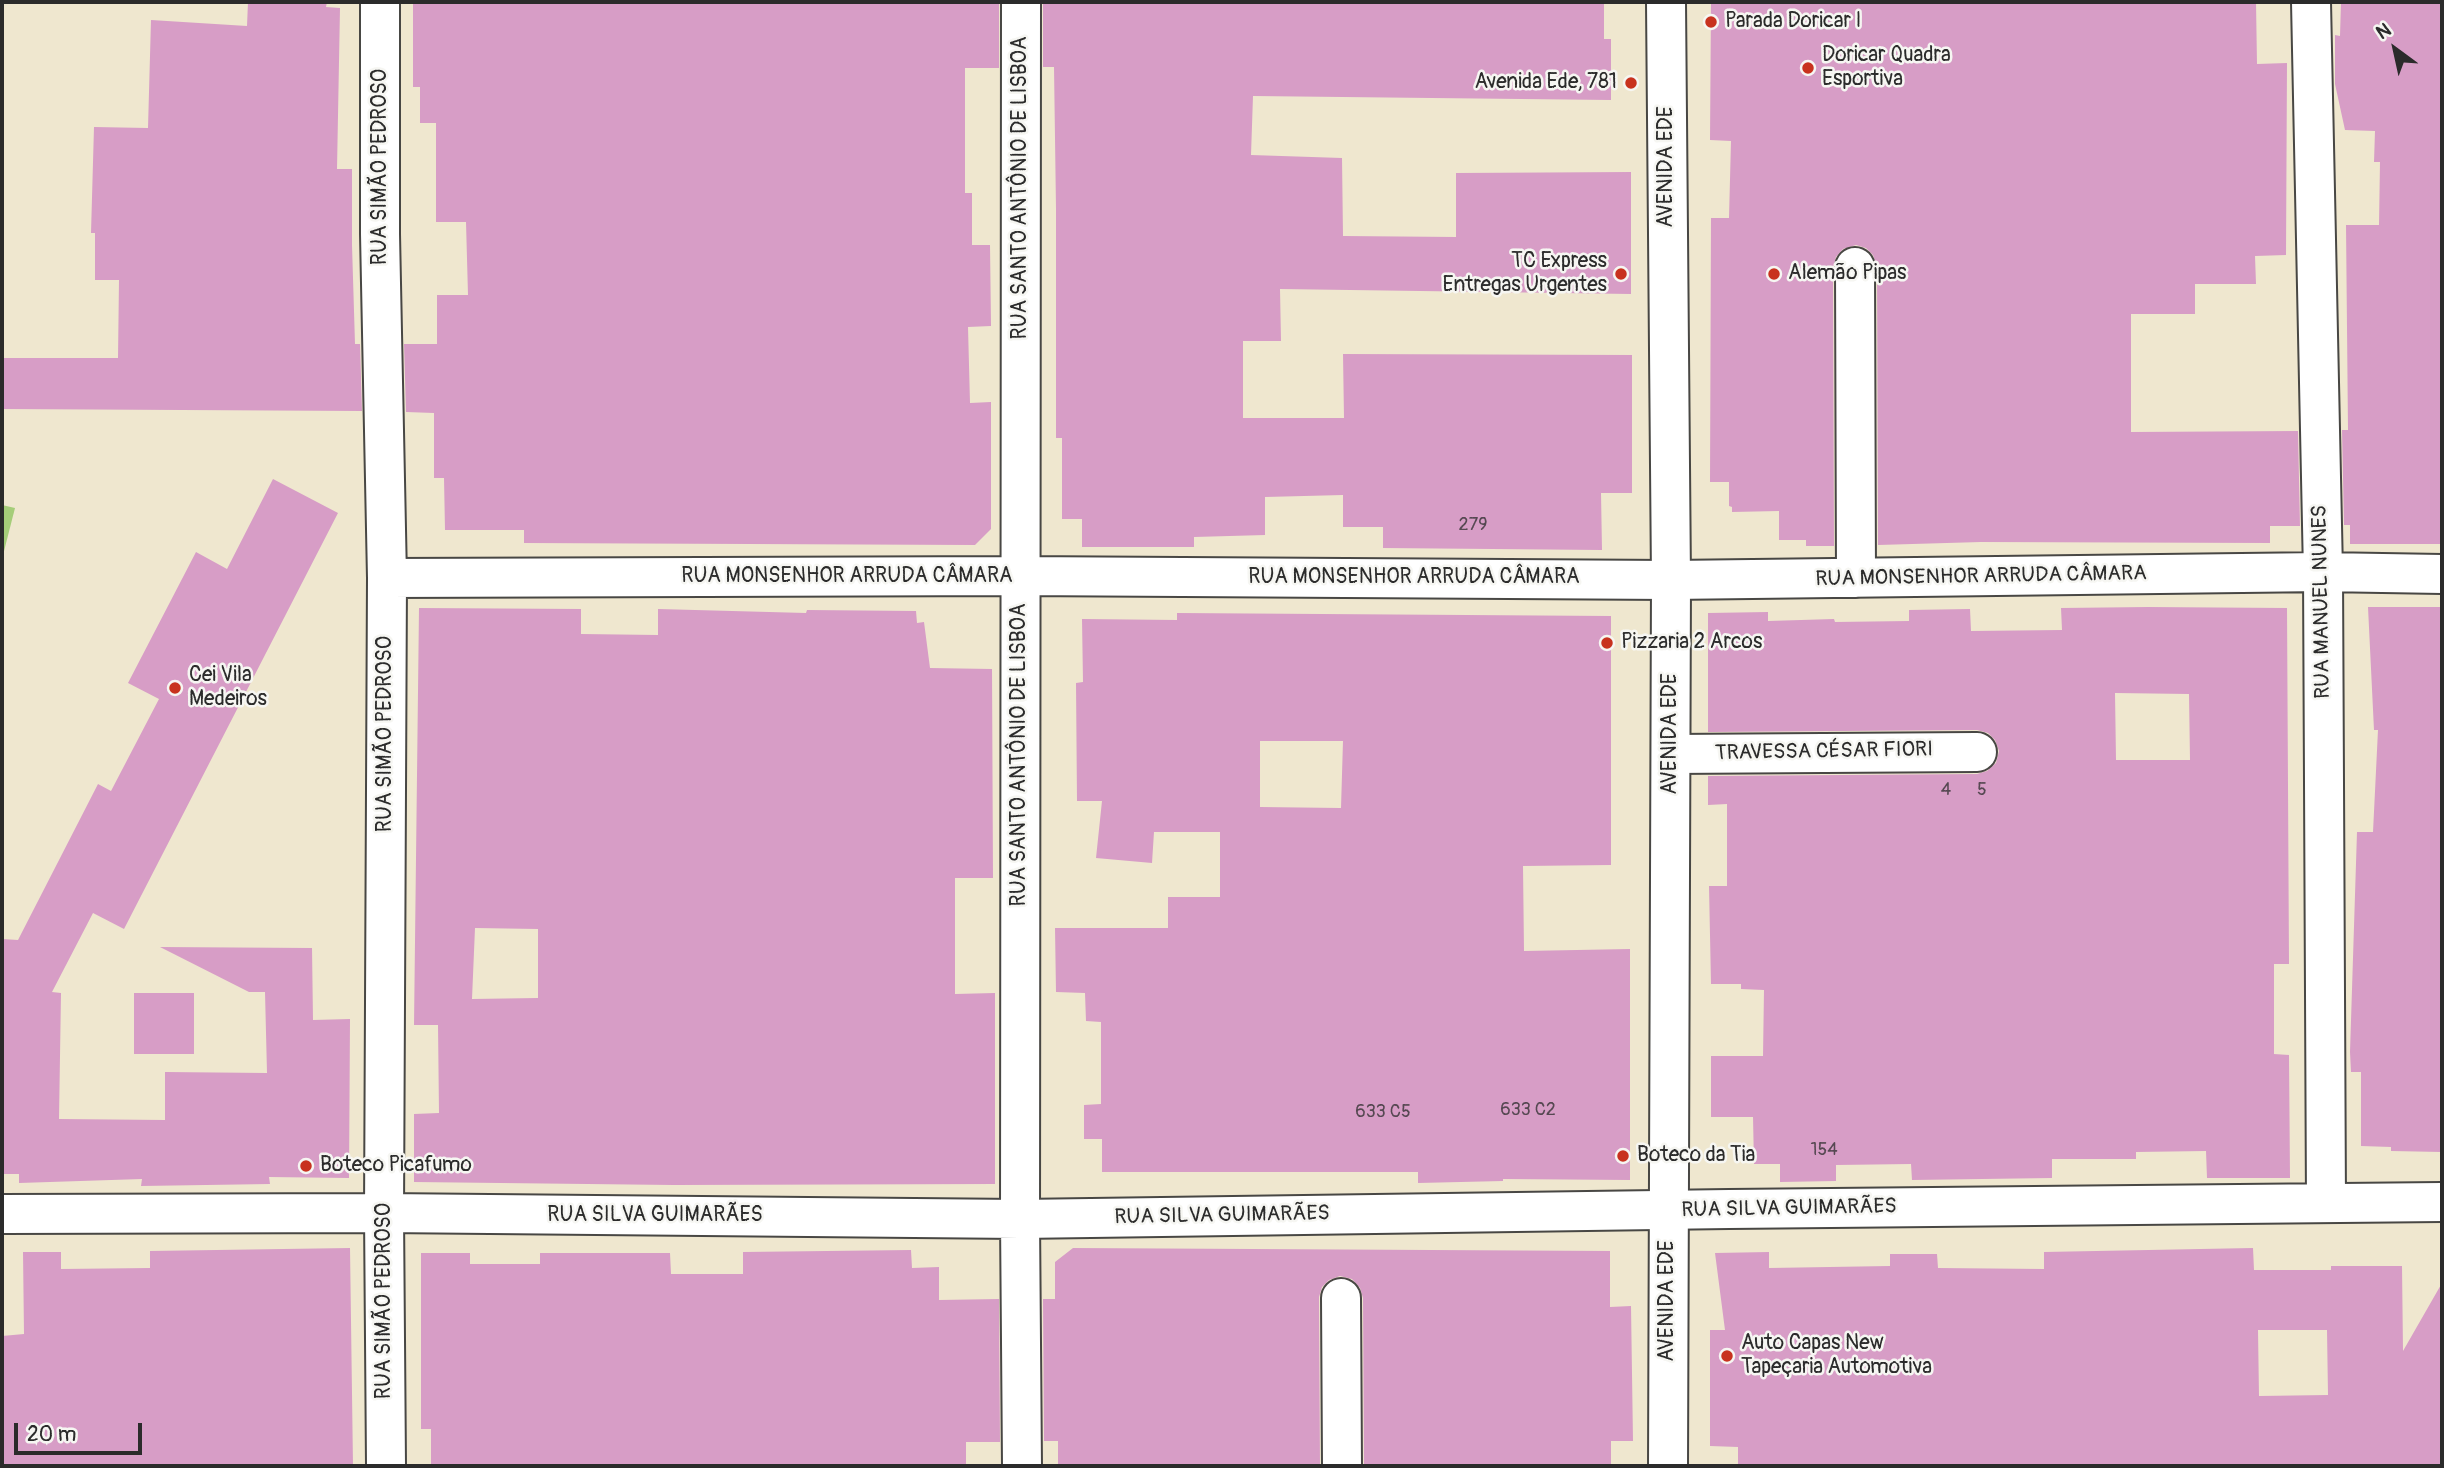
<!DOCTYPE html>
<html>
<head>
<meta charset="utf-8">
<style>
  body { margin:0 }
  #map { position:relative; width:2444px; height:1468px; overflow:hidden; background:#efe7cf; font-family:Pangolin,sans-serif }
  canvas { display:block }
  .frame { position:absolute; inset:0; border:4px solid #2b2b2b; pointer-events:none }
  .north { position:absolute; left:2360px; top:14px; width:70px; height:70px; -webkit-text-stroke:5px #f6f6f2; paint-order:stroke; rotate:327deg; font-size:19px; font-weight:700; line-height:28px; text-align:center; color:#2b2b2b }
  .north::after { content:''; display:block; margin:auto; width:24px; height:32px; background:#2b2b2b; clip-path:polygon(50% 0,100% 100%,50% 72%,0 100%) }
  .scale { position:absolute; left:14px; top:1423px; width:128px; height:32px; box-sizing:border-box; border:4px solid #2b2b2b; border-top:0; padding-left:9px; font-size:21px; line-height:24px; white-space:nowrap; color:#2b2b2b; -webkit-text-stroke:5px #f6f6f2; paint-order:stroke }
</style>
</head>
<body>
<div id="map">
<canvas width="2444" height="1468"></canvas>
<div class="frame"></div>
<div class="north">N</div>
<div class="scale">20 m</div>
</div>
<script>
const ctx = document.querySelector('canvas').getContext('2d');
ctx.lineJoin = 'round';
function paint(path, color) { ctx.fillStyle = color; ctx.fill(path, 'evenodd'); }
const toPath = rows => new Path2D(rows.map(r => 'M' + r).join(''));
function stroke(path, color, width, dash) { ctx.strokeStyle = color; ctx.lineWidth = width; ctx.lineCap = dash ? 'butt' : 'round'; ctx.setLineDash(dash || []); ctx.stroke(path); }
function drawText(font, color, halo, rows, align = 'center') {
  ctx.font = font + ' Pangolin,sans-serif'; ctx.lineWidth = 5; ctx.setLineDash([]); ctx.textBaseline = 'middle'; ctx.strokeStyle = halo; ctx.fillStyle = color; for (const [text, x, y, turn = 0] of rows) {
    ctx.save(); ctx.translate(x, y); ctx.rotate((+turn || 0) * Math.PI / 180); ctx.textAlign = isNaN(turn) ? turn : align; if (halo) ctx.strokeText(text, 0, 0); ctx.fillText(text, 0, 0); ctx.restore();
  }
}
const green = toPath([
  [2,505,15,508,2,559]
]);
const building = toPath([
  [248,2,327,2,326,7,340,8,337,169,352,169,352,245,355,344,360,344,362,411,2,409,2,358,118,358,119,280,95,280,95,233,91,233,94,127,148,128,151,20,247,26],
  [413,2,999,2,999,68,965,68,965,193,972,193,972,245,990,245,991,326,968,327,970,403,991,402,991,529,975,545,524,543,524,530,445,530,444,478,434,478,434,413,406,412,404,344,437,344,437,295,468,295,466,222,436,222,436,123,420,123,420,87,413,87],
  [1043,2,1604,2,1604,39,1611,39,1611,100,1253,96,1251,155,1342,158,1343,236,1456,237,1456,173,1631,172,1631,294,1280,289,1281,341,1243,341,1243,418,1344,418,1343,354,1632,355,1632,493,1601,493,1602,550,1383,548,1383,527,1343,527,1343,495,1265,497,1265,535,1194,537,1194,547,1082,547,1082,519,1062,519,1062,438,1056,438,1056,209,1054,67,1043,67],
  [1711,2,2256,2,2257,64,2287,63,2286,255,2255,256,2256,284,2195,284,2195,314,2131,314,2131,432,2298,431,2300,526,2270,526,2270,543,1981,542,1878,545,1877,267,1873,255,1866,248,1856,245,1843,249,1836,257,1833,267,1834,546,1806,546,1806,540,1779,540,1779,511,1732,512,1732,507,1729,506,1729,482,1710,482,1711,218,1729,218,1731,141,1710,140],
  [2341,2,2442,2,2442,544,2350,544,2350,525,2344,525,2342,430,2348,430,2346,225,2379,225,2380,162,2374,162,2375,131,2345,130,2335,84,2335,35,2340,36],
  [273,479,338,513,124,929,93,913,52,992,61,993,59,1119,165,1120,165,1072,267,1073,265,992,249,992,160,947,312,948,313,1020,350,1019,349,1178,269,1177,270,1184,141,1186,142,1179,19,1183,19,1174,2,1174,2,939,18,940,98,784,111,791,159,699,128,683,196,552,227,569],
  [2148,607,2287,608,2289,964,2274,964,2274,1054,2289,1055,2290,1178,2207,1178,2206,1151,2136,1152,2136,1159,2052,1159,2052,1178,1912,1180,1911,1164,1836,1165,1836,1181,1780,1182,1780,1164,1754,1164,1753,1117,1711,1117,1711,1056,1763,1056,1764,990,1741,989,1741,984,1711,984,1709,886,1727,886,1727,804,1708,805,1708,776,1977,774,1987,771,1996,763,1999,751,1995,740,1988,733,1977,730,1708,732,1708,613,1768,612,1768,621,1834,619,1835,622,1909,621,1909,610,1970,609,1971,631,2062,630,2061,608],
  [2115,693,2189,694,2190,760,2116,760],
  [2368,607,2442,607,2442,1152,2391,1151,2391,1147,2361,1146,2361,1072,2351,1072,2350,1052,2357,832,2373,832,2378,730,2374,730],
  [419,608,581,609,581,634,658,635,658,609,806,613,807,610,916,611,917,623,924,622,930,668,992,669,993,878,955,878,955,994,995,993,995,1184,674,1185,414,1182,414,1114,439,1113,438,1025,414,1025],
  [475,928,538,929,538,998,472,999],
  [1177,613,1611,616,1611,865,1523,866,1524,951,1630,949,1630,1180,1503,1179,1503,1181,1418,1183,1418,1172,1102,1172,1102,1139,1084,1139,1084,1105,1101,1104,1101,1022,1086,1021,1085,993,1056,992,1055,928,1168,928,1168,897,1220,897,1220,832,1154,832,1152,863,1096,858,1102,801,1077,801,1076,683,1083,682,1082,619,1177,620],
  [1260,741,1343,741,1341,808,1260,807],
  [134,993,194,993,194,1054,134,1054],
  [350,1248,353,1466,2,1466,2,1336,24,1334,23,1252,61,1252,61,1269,150,1268,150,1251],
  [1073,1248,1610,1251,1610,1307,1631,1306,1633,1441,1611,1441,1611,1466,1364,1466,1363,1298,1360,1288,1352,1279,1340,1276,1329,1280,1322,1287,1319,1297,1320,1466,1058,1466,1058,1441,1044,1441,1043,1299,1055,1299,1055,1262],
  [2253,1248,2254,1270,2331,1270,2331,1266,2402,1266,2403,1351,2442,1283,2442,1466,1738,1466,1738,1447,1710,1446,1710,1330,1725,1330,1715,1253,1769,1252,1769,1268,1890,1266,1890,1254,1937,1254,1938,1268,2044,1269,2044,1252],
  [2258,1330,2327,1330,2328,1395,2259,1396],
  [911,1250,912,1268,939,1267,939,1300,999,1299,1000,1442,966,1442,966,1466,431,1466,431,1429,421,1429,421,1253,470,1253,470,1264,540,1264,540,1253,670,1253,671,1274,743,1274,743,1252]
]);
const street = toPath([
  [380,2,380,234,387,578,384,1213,386,1466],
  [1021,2,1020,1219,1022,1466],
  [2311,2,2323,572,2326,1202],
  [1855,267,1856,578],
  [387,578,1020,576,1671,580,2323,572,2442,574],
  [1671,754,1977,752],
  [2,1214,384,1213,1020,1219,1729,1209,2442,1202],
  [1341,1298,1342,1466]
]);
const secondary = toPath([
  [1666,2,1671,580,1668,1466]
]);
const markers = [
  [1711,22,7,"#c8321e"],
  [1808,68,7,"#c8321e"],
  [1631,83,7,"#c8321e"],
  [1621,274,7,"#c8321e"],
  [1774,274,7,"#c8321e"],
  [1607,643,7,"#c8321e"],
  [175,688,7,"#c8321e"],
  [1623,1156,7,"#c8321e"],
  [306,1166,7,"#c8321e"],
  [1727,1356,7,"#c8321e"]
];
const numberNames = [
  ["279",1473,525],
  ["4",1946,790],
  ["5",1982,790],
  ["633 C2",1528,1110],
  ["633 C5",1383,1112],
  ["154",1824,1150]
];
const poiNames = [
  ["Parada Doricar I",1725,22],
  ["Doricar Quadra",1822,56],
  ["Esportiva",1822,80],
  ["Avenida Ede, 781",1617,83,"right"],
  ["TC Express",1607,262,"right"],
  ["Entregas Urgentes",1607,286,"right"],
  ["Alemão Pipas",1788,274],
  ["Pizzaria 2 Arcos",1621,643],
  ["Cei Vila",189,676],
  ["Medeiros",189,700],
  ["Boteco da Tia",1637,1156],
  ["Boteco Picafumo",320,1166],
  ["Auto Capas New",1741,1344],
  ["Tapeçaria Automotiva",1741,1368]
];
const streetNames = [
  ["RUA SIMÃO PEDROSO",381,167,-90],
  ["AVENIDA EDE",1667,167,-90],
  ["RUA SANTO ANTÔNIO DE LISBOA",1021,188,-90],
  ["RUA MONSENHOR ARRUDA CÂMARA",847,577],
  ["RUA MONSENHOR ARRUDA CÂMARA",1981,577,-1],
  ["RUA MONSENHOR ARRUDA CÂMARA",1414,578],
  ["RUA MANUEL NUNES",2322,602,-91],
  ["RUA SIMÃO PEDROSO",386,734,-90],
  ["AVENIDA EDE",1671,734,-90],
  ["TRAVESSA CÉSAR FIORI",1824,752,-1],
  ["RUA SANTO ANTÔNIO DE LISBOA",1020,755,-90],
  ["RUA SILVA GUIMARÃES",1789,1209,-1],
  ["RUA SILVA GUIMARÃES",655,1216],
  ["RUA SILVA GUIMARÃES",1222,1216,-1],
  ["RUA SIMÃO PEDROSO",385,1301,-90],
  ["AVENIDA EDE",1668,1301,-90]
];
paint(green, '#a5cd79');
paint(building, '#d79dc6');
stroke(street, '#484744', 42);
stroke(secondary, '#484744', 42);
stroke(street, '#fff', 38);
stroke(secondary, '#fff', 38);
for (const [x, y, r, color] of markers) { const dot = new Path2D(); dot.arc(x, y, r, 0, 2 * Math.PI); ctx.fillStyle = color; ctx.fill(dot); stroke(dot, '#f6f6f2', 2.5); }
drawText('18px', '#564852', null, numberNames);
drawText('21px', '#2b2b2b', '#f6f6f2', poiNames, 'left');
drawText('21px', '#2b2b2b', '#f6f6f2', streetNames);
</script>
</body>
</html>
